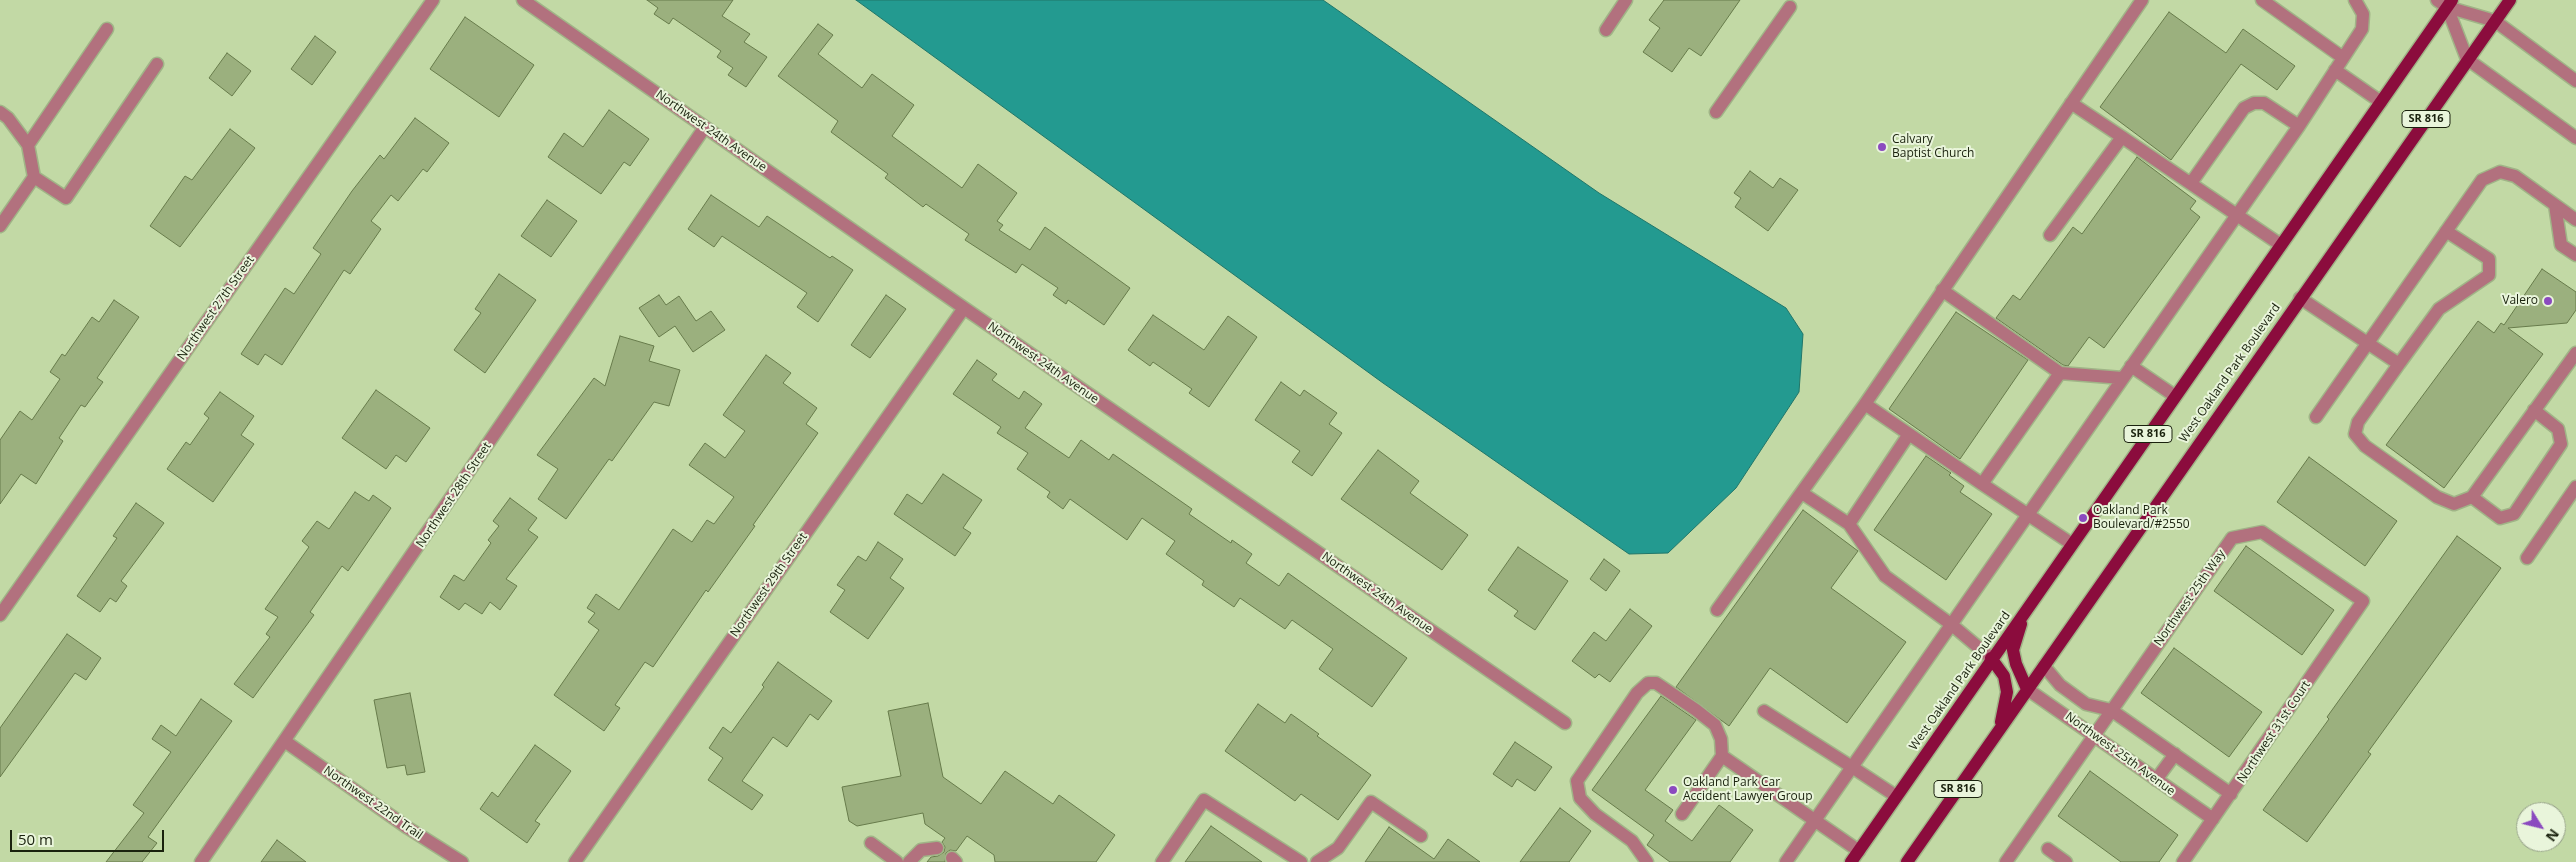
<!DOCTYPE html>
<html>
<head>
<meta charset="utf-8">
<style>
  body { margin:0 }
  #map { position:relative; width:2576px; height:862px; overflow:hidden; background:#c2d9a5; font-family:"Open Sans",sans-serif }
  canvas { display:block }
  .north { position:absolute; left:2516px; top:802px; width:50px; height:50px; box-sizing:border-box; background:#e9f5db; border:1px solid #96a189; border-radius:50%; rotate:126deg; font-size:14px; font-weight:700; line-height:20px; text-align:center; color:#1a220e }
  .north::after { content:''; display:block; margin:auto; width:18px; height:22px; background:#8b4abf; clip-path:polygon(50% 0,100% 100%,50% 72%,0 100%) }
  .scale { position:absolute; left:10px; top:830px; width:154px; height:22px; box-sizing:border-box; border:2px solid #1a220e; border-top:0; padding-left:6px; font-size:15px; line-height:18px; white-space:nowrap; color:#1a220e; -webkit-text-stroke:4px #e9f5db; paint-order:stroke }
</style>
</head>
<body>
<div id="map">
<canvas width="2576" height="862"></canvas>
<div class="north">N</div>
<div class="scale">50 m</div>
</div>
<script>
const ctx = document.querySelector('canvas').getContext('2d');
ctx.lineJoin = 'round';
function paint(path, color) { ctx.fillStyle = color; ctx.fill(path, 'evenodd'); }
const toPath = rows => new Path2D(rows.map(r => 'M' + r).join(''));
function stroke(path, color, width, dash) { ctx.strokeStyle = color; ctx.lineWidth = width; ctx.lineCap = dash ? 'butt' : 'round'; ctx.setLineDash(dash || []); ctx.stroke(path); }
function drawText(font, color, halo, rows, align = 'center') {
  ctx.font = font + ' "Open Sans",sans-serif'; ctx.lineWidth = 4; ctx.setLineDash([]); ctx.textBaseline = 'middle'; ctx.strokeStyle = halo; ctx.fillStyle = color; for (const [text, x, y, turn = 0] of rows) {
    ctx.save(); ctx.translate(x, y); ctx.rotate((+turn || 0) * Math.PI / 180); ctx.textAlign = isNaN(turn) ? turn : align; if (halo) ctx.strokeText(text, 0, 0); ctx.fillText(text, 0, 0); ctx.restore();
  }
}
const water = toPath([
  [856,0,1323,0,1599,193,1786,308,1803,334,1799,392,1736,488,1668,553,1629,554,1383,383,856,0]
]);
const building = toPath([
  [647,0,733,0,722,16,750,34,744,42,767,57,746,87,728,75,733,68,717,57,721,51,673,18,669,24,654,14,658,8,647,0],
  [1664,0,1740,0,1701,56,1689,48,1672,72,1643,52,1660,28,1649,20,1664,0],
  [2169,12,2226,53,2243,29,2295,66,2277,90,2241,64,2171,160,2100,107,2169,12],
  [465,17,534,65,499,117,430,69,465,17],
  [818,24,833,35,818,54,862,88,872,74,914,105,892,136,962,188,978,164,1017,193,997,221,1003,225,999,230,1030,250,1045,227,1130,288,1104,325,1068,300,1066,304,1053,295,1058,288,1022,264,1016,273,965,240,969,234,926,204,923,207,885,178,888,174,831,132,838,121,778,76,818,24],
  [315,36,336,52,312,85,291,69,315,36],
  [227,53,251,71,232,96,209,78,227,53],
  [609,110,649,139,630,166,624,162,601,194,548,157,564,133,583,147,609,110],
  [415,118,449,143,427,172,423,169,398,201,391,195,371,221,381,229,350,274,344,270,282,365,265,354,258,365,241,354,285,288,294,294,321,254,313,248,352,191,380,155,384,159,415,118],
  [230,129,255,148,180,247,150,226,185,176,192,180,230,129],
  [2137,157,2196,201,2190,209,2200,217,2104,348,2089,337,2068,366,2063,365,1996,318,2013,295,2020,300,2073,227,2082,234,2137,157],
  [1750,171,1773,188,1780,178,1798,190,1768,231,1735,207,1741,198,1734,193,1750,171],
  [711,195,759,227,767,216,830,258,832,256,853,270,818,322,797,307,807,293,722,236,714,247,688,229,711,195],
  [547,200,577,221,551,257,521,236,547,200],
  [2542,269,2576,292,2576,310,2567,323,2508,328,2543,354,2444,488,2386,445,2478,321,2494,333,2501,323,2504,325,2542,269],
  [499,274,536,300,485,373,454,350,481,313,475,309,499,274],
  [659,295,666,305,679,296,696,321,711,311,725,330,693,352,675,326,659,337,639,308,659,295],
  [886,295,906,309,870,358,851,345,886,295],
  [114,300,139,317,97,378,103,382,85,407,81,405,59,438,63,441,36,484,21,474,0,504,0,440,20,411,32,420,60,379,50,372,62,354,65,356,92,317,99,322,114,300],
  [1956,312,2028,360,1960,459,1889,409,1956,312],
  [1153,315,1204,350,1228,316,1257,337,1209,407,1189,393,1192,389,1153,362,1150,366,1128,350,1153,315],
  [620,336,654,346,649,361,680,370,669,406,654,402,612,461,609,459,566,519,538,499,558,469,537,455,594,378,605,386,620,336],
  [766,355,791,373,783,383,817,408,806,424,818,433,753,525,755,526,708,592,706,590,653,667,645,662,615,705,620,708,604,731,554,695,599,630,588,622,595,613,587,608,596,594,619,610,673,529,692,542,707,520,714,524,734,497,689,465,705,443,725,458,745,431,723,415,766,355],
  [977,360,997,374,992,380,1019,399,1024,391,1042,404,1025,428,1069,458,1081,440,1109,460,1113,454,1192,509,1189,514,1231,543,1232,540,1252,554,1246,563,1279,586,1288,573,1407,658,1372,707,1319,669,1333,649,1292,620,1285,629,1240,598,1234,607,1202,585,1204,581,1166,554,1175,541,1142,518,1127,540,1070,499,1063,509,1047,497,1050,492,1017,469,1028,453,997,433,1001,427,953,394,977,360],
  [1281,382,1300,396,1304,390,1337,413,1329,424,1342,433,1312,476,1292,462,1300,451,1255,420,1281,382],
  [376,390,430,428,406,462,396,455,386,469,342,438,376,390],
  [220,392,254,416,241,435,254,444,213,502,167,469,186,442,190,445,209,418,204,414,220,392],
  [1378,450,1419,481,1410,493,1468,535,1442,570,1341,499,1378,450],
  [1926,456,1951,473,1949,475,1964,486,1960,492,1992,514,1946,580,1874,530,1926,456],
  [2309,457,2397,521,2365,566,2277,502,2309,457],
  [943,474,982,500,963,528,971,533,955,556,894,514,907,494,922,504,943,474],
  [355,492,369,501,373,495,391,508,348,571,342,566,310,612,314,615,253,698,234,684,270,637,266,634,278,617,265,609,309,547,302,541,317,521,329,529,355,492],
  [510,498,537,518,528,530,538,537,506,579,517,586,500,610,490,602,482,614,465,603,459,610,440,597,454,575,464,581,491,543,488,540,499,526,493,521,510,498],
  [136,503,164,523,121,581,127,586,116,602,110,598,100,612,77,596,117,538,113,536,136,503],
  [1803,510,1858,551,1831,588,1906,642,1847,723,1770,668,1729,726,1676,687,1803,510],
  [2457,536,2501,568,2368,752,2371,754,2307,842,2263,810,2329,719,2327,717,2457,536],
  [878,542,903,559,890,578,904,588,868,639,830,612,845,590,837,585,858,556,866,561,878,542],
  [2246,546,2334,610,2302,655,2214,591,2246,546],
  [1518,547,1568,581,1535,630,1514,616,1518,611,1488,590,1518,547],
  [1604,559,1620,571,1606,591,1590,579,1604,559],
  [1630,609,1652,626,1610,682,1599,674,1595,678,1572,661,1594,632,1606,641,1630,609],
  [67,634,101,658,86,680,75,673,0,777,0,728,67,634],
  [2174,648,2262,712,2229,757,2141,693,2174,648],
  [778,662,832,701,818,720,810,714,787,747,773,737,742,781,763,795,752,810,708,780,723,758,709,748,723,727,731,733,764,687,762,685,778,662],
  [410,693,425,772,407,775,405,765,387,768,374,700,410,693],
  [1661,696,1696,720,1645,790,1673,810,1665,821,1692,841,1719,805,1753,830,1730,862,1670,862,1647,845,1654,835,1592,790,1661,696],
  [201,699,232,721,148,837,157,843,142,862,106,862,144,813,133,805,171,752,152,739,161,725,176,736,201,699],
  [928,703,943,777,981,804,1005,771,1053,804,1059,795,1115,835,1096,862,995,862,994,855,967,836,956,851,950,850,946,853,945,862,927,862,931,857,938,856,944,852,945,847,942,842,945,838,925,824,923,813,857,826,849,821,842,787,901,776,888,711,928,703],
  [1258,704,1285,723,1291,714,1319,734,1317,736,1371,775,1338,820,1301,794,1295,801,1225,751,1258,704],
  [1515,742,1552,767,1535,791,1517,779,1512,787,1493,774,1515,742],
  [535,745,571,771,535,821,540,824,527,843,480,809,492,792,498,797,535,745],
  [2090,771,2178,835,2159,862,2121,862,2058,816,2090,771],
  [1560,808,1591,831,1569,862,1520,862,1560,808],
  [1211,826,1262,862,1185,862,1211,826],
  [1389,827,1434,859,1448,839,1480,862,1365,862,1389,827],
  [277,840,306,862,261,862,277,840]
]);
const minor = toPath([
  [523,0,964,308,1565,723],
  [2262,0,2342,57],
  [2437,0,2447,7,2467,59,2576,138],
  [2447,7,2495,21,2576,81],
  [1606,30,1626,0],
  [2335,70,2381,102],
  [0,112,8,118,28,145],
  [1716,112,1790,7],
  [2122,137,2281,245],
  [34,177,28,145,107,29],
  [2191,183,2244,108,2254,103,2264,103,2299,126],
  [2555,205,2561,245,2576,255],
  [0,226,34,177,66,198,157,64],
  [2050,235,2122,137,2071,103],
  [1942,290,2060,373],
  [2300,298,2399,364,2358,422,2355,434,2365,446,2437,497,2454,504,2472,497,2576,353],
  [2399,364,2439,309,2489,275,2489,259,2446,231],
  [2131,366,2175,396],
  [1865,404,1982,484],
  [2316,417,2482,180,2500,172,2515,176,2576,220],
  [1802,493,1849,524,1885,576,1952,625,1991,658],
  [2472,497,2500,518,2514,514,2561,444,2558,429,2534,410],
  [1849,524,1909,434],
  [2072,544,1982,484,2060,373,2122,378],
  [2527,558,2576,487],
  [1717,610,1865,404,2142,0],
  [0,615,433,0],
  [2044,666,2060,685,2086,704,2111,710,2231,794],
  [2027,689,2213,819],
  [1764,711,1852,767,2299,126,2362,29,2363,14,2355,0],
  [286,742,408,828,462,862],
  [2156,780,2175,754],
  [1682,814,1722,756,1859,851],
  [871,843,897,862],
  [2048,849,2066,862],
  [952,858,956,862],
  [201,862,705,127],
  [575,862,964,308],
  [909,862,921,850,937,848],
  [1162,862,1204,800,1301,862],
  [1317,862,1338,848,1371,802,1421,836],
  [1647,862,1632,841,1595,814,1580,798,1577,781,1637,693,1648,683,1656,683,1696,710,1715,725,1721,739,1722,756],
  [1786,862,1852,767,1896,796],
  [2006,862,2232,538,2262,532,2363,601,2183,862]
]);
const major = toPath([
  [2021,624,2013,650,2016,664,2027,689],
  [1991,658,2004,676,2007,692,2001,722],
  [1851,862,2452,0],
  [1907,862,2510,0]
]);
const markers = [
  [1882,147,5,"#8b4abf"],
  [2548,301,5,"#8b4abf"],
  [2083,518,5,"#8b4abf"],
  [1673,790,5,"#8b4abf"]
];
const shields = [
  [2426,119,48],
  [2148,434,48],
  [1958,789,48]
];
const shieldNames = [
  ["SR 816",2426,119],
  ["SR 816",2148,434],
  ["SR 816",1958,789]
];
const streetNames = [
  ["Northwest 24th Avenue",711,131,35],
  ["Northwest 27th Street",216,308,-55],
  ["Northwest 24th Avenue",1043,363,35],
  ["West Oakland Park Boulevard",2230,373,-55],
  ["Northwest 28th Street",454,495,-56],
  ["Northwest 29th Street",769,585,-55],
  ["Northwest 24th Avenue",1377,593,35],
  ["Northwest 25th Way",2190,598,-55],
  ["West Oakland Park Boulevard",1960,681,-55],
  ["Northwest 31st Court",2274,732,-56],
  ["Northwest 25th Avenue",2120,754,36],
  ["Northwest 22nd Trail",373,803,35]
];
const poiNames = [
  ["Calvary",1892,140],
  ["Baptist Church",1892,154],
  ["Valero",2538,301,"right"],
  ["Oakland Park",2093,511],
  ["Boulevard/#2550",2093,525],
  ["Oakland Park Car",1683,783],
  ["Accident Lawyer Group",1683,797]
];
paint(water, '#239a90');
stroke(water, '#207669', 1);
paint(building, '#9bb07e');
stroke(building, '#677b4b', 1);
stroke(minor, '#a0b487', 15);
stroke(major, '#a0b487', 15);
stroke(minor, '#b2717e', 12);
stroke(major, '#8b0c3d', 12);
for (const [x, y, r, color] of markers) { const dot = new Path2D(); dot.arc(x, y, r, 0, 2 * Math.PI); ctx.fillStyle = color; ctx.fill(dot); stroke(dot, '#e9f5db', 2); }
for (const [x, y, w] of shields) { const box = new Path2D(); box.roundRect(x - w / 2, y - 8.5, w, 17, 4); ctx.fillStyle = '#e9f5db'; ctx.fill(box); stroke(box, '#1a220e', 1); }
drawText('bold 11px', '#1a220e', null, shieldNames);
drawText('12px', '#1a220e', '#e9f5db', streetNames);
drawText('12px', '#1a220e', '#e9f5db', poiNames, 'left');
</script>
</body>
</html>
